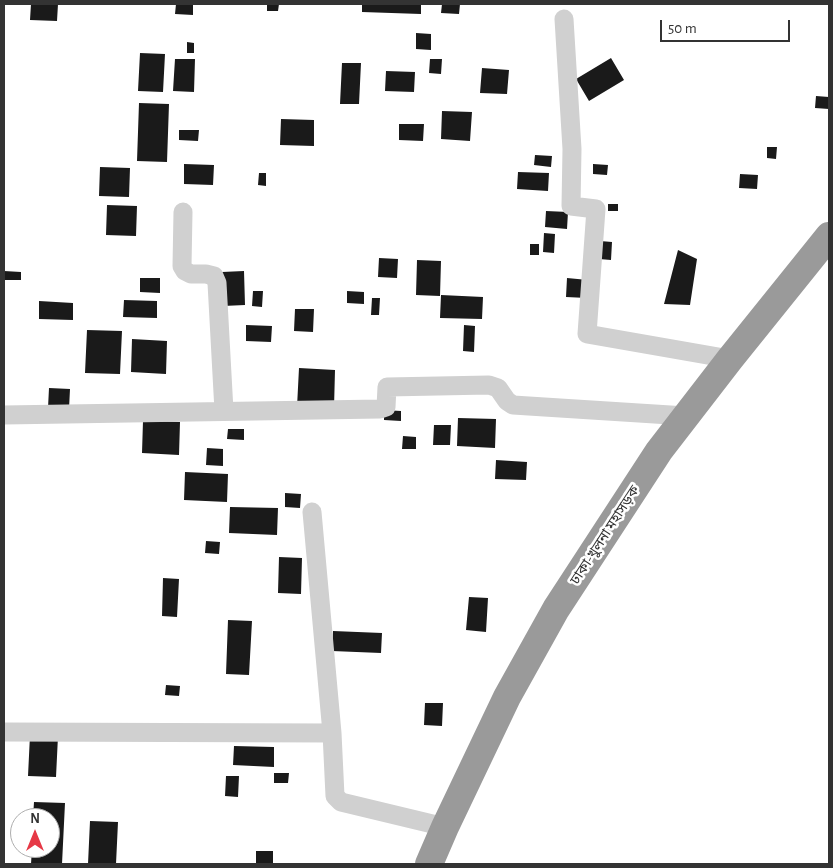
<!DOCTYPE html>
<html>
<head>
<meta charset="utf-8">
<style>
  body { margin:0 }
  #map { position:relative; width:833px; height:868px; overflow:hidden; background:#fff; font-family:"Alegreya Sans",sans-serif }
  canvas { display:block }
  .frame { position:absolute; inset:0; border:5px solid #333; pointer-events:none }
  .north { position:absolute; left:10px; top:808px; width:50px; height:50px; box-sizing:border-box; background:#fff; border:1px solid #adadad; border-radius:50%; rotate:0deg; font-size:14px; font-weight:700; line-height:20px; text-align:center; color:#333 }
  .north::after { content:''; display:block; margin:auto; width:18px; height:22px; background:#e63946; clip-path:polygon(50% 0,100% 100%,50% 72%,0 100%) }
  .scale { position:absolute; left:660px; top:20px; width:130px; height:22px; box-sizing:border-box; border:2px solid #333; border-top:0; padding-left:6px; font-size:15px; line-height:18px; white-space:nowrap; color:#333; -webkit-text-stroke:4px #fff; paint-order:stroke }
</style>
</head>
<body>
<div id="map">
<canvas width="833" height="868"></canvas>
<div class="frame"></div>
<div class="north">N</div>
<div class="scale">50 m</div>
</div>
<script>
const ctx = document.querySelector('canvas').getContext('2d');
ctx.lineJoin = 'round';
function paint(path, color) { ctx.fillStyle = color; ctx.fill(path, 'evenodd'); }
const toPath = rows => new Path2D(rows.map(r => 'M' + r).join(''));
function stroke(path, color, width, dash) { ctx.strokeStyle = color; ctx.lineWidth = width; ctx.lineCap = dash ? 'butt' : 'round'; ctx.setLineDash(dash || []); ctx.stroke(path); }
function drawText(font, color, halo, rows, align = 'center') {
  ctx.font = font + ' "Alegreya Sans","Noto Sans Bengali",sans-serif'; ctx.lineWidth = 5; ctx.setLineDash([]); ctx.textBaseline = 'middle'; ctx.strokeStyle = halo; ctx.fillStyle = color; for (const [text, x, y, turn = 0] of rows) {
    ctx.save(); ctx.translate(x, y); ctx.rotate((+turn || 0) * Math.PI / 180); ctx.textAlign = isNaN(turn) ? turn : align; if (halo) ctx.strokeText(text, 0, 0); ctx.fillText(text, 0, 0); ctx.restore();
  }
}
const building = toPath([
  [31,4,58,4,57,21,30,20],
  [176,4,193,4,193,15,175,14],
  [267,4,279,4,278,11,267,11],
  [362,4,421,4,421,14,362,12],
  [442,4,460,4,459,14,441,13],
  [416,33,431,34,431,50,416,49],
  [187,42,194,43,194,53,187,53],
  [140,53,165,54,163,92,138,91],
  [611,58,624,80,589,101,576,79],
  [175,59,195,59,194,92,173,91],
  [430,59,442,59,441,74,429,73],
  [342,63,361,63,359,104,340,104],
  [482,68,509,70,507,94,480,93],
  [386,71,415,72,414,92,385,91],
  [816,96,829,97,829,109,815,108],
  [139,103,169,104,167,162,137,161],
  [442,111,472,112,470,141,441,139],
  [281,119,314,120,314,146,280,145],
  [399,124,424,124,423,141,399,140],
  [179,130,199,130,198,141,179,140],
  [767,147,777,147,776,159,767,158],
  [535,155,552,156,551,167,534,165],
  [184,164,214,165,213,185,184,184],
  [593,164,608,165,607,175,593,174],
  [100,167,130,168,129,197,99,196],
  [518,172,549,173,548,191,517,189],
  [259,173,266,173,266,186,258,185],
  [740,174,758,175,757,189,739,188],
  [608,204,618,204,618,211,608,211],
  [107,205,137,206,136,236,106,235],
  [546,211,568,212,567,229,545,227],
  [544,233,555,234,554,253,543,252],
  [600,241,612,242,611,260,599,259],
  [530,244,539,244,539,255,530,255],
  [678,250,697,259,690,305,664,304],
  [379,258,398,259,397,278,378,277],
  [417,260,441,261,440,296,416,295],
  [4,271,21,272,21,280,4,280],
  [244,271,245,305,223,306,222,272],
  [140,278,160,278,160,293,140,292],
  [567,278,588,280,587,298,566,297],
  [253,291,263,291,262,307,252,306],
  [347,291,364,292,364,304,347,303],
  [441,295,483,297,482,319,440,318],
  [372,298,380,298,379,315,371,315],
  [124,300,157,301,157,318,123,317],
  [39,301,73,303,73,320,39,319],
  [295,309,314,309,313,332,294,331],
  [246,325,272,326,271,342,246,341],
  [464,325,475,326,474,352,463,351],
  [87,330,122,331,120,374,85,373],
  [132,339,167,341,166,374,131,372],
  [299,368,335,370,334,408,297,407],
  [49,388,70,389,69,409,48,408],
  [384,410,401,411,401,421,384,420],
  [458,418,496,419,495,448,457,446],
  [143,421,180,422,179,455,142,453],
  [434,425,451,425,450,445,433,445],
  [228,429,244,429,244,440,227,439],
  [403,436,416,437,416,449,402,449],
  [207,448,223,449,223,466,206,465],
  [496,460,527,462,526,480,495,479],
  [185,472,228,474,227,502,184,500],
  [285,493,301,494,300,508,285,507],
  [230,507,278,508,277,535,229,533],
  [206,541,220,542,219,554,205,553],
  [279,557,302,558,301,594,278,593],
  [163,578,179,579,177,617,162,616],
  [469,597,488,598,486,632,466,630],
  [228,620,252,621,249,675,226,674],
  [333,631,382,633,381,653,332,651],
  [166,685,180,686,179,696,165,695],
  [425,703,443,703,442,726,424,725],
  [30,735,58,736,56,777,28,776],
  [234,746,274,747,274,767,233,765],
  [274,773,289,773,288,783,274,783],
  [226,776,239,776,238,797,225,796],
  [34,802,65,803,62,864,31,864,32,848,50,848,50,818,33,818],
  [90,821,118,822,116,864,88,864],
  [256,851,273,851,273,864,256,864]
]);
const street = toPath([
  [564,19,572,149,571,206,596,209,587,334,730,359],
  [183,212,182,266,185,271,191,274,206,274,214,276,217,283,224,411],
  [4,415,380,409,386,407,387,387,489,385,498,388,507,401,513,405,686,416],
  [312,512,332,733,335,796,341,802,445,827],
  [4,732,332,733]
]);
const highway = toPath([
  [429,864,445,827,507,697,556,609,659,451,730,359,829,236]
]);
const streetNames = [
  ["ঢাকা-খুলনা মহাসড়ক",605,535,-57]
];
paint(building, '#1a1a1a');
stroke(street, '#d0d0d0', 19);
stroke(highway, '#9a9a9a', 28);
drawText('14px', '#333', '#fff', streetNames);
</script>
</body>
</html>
